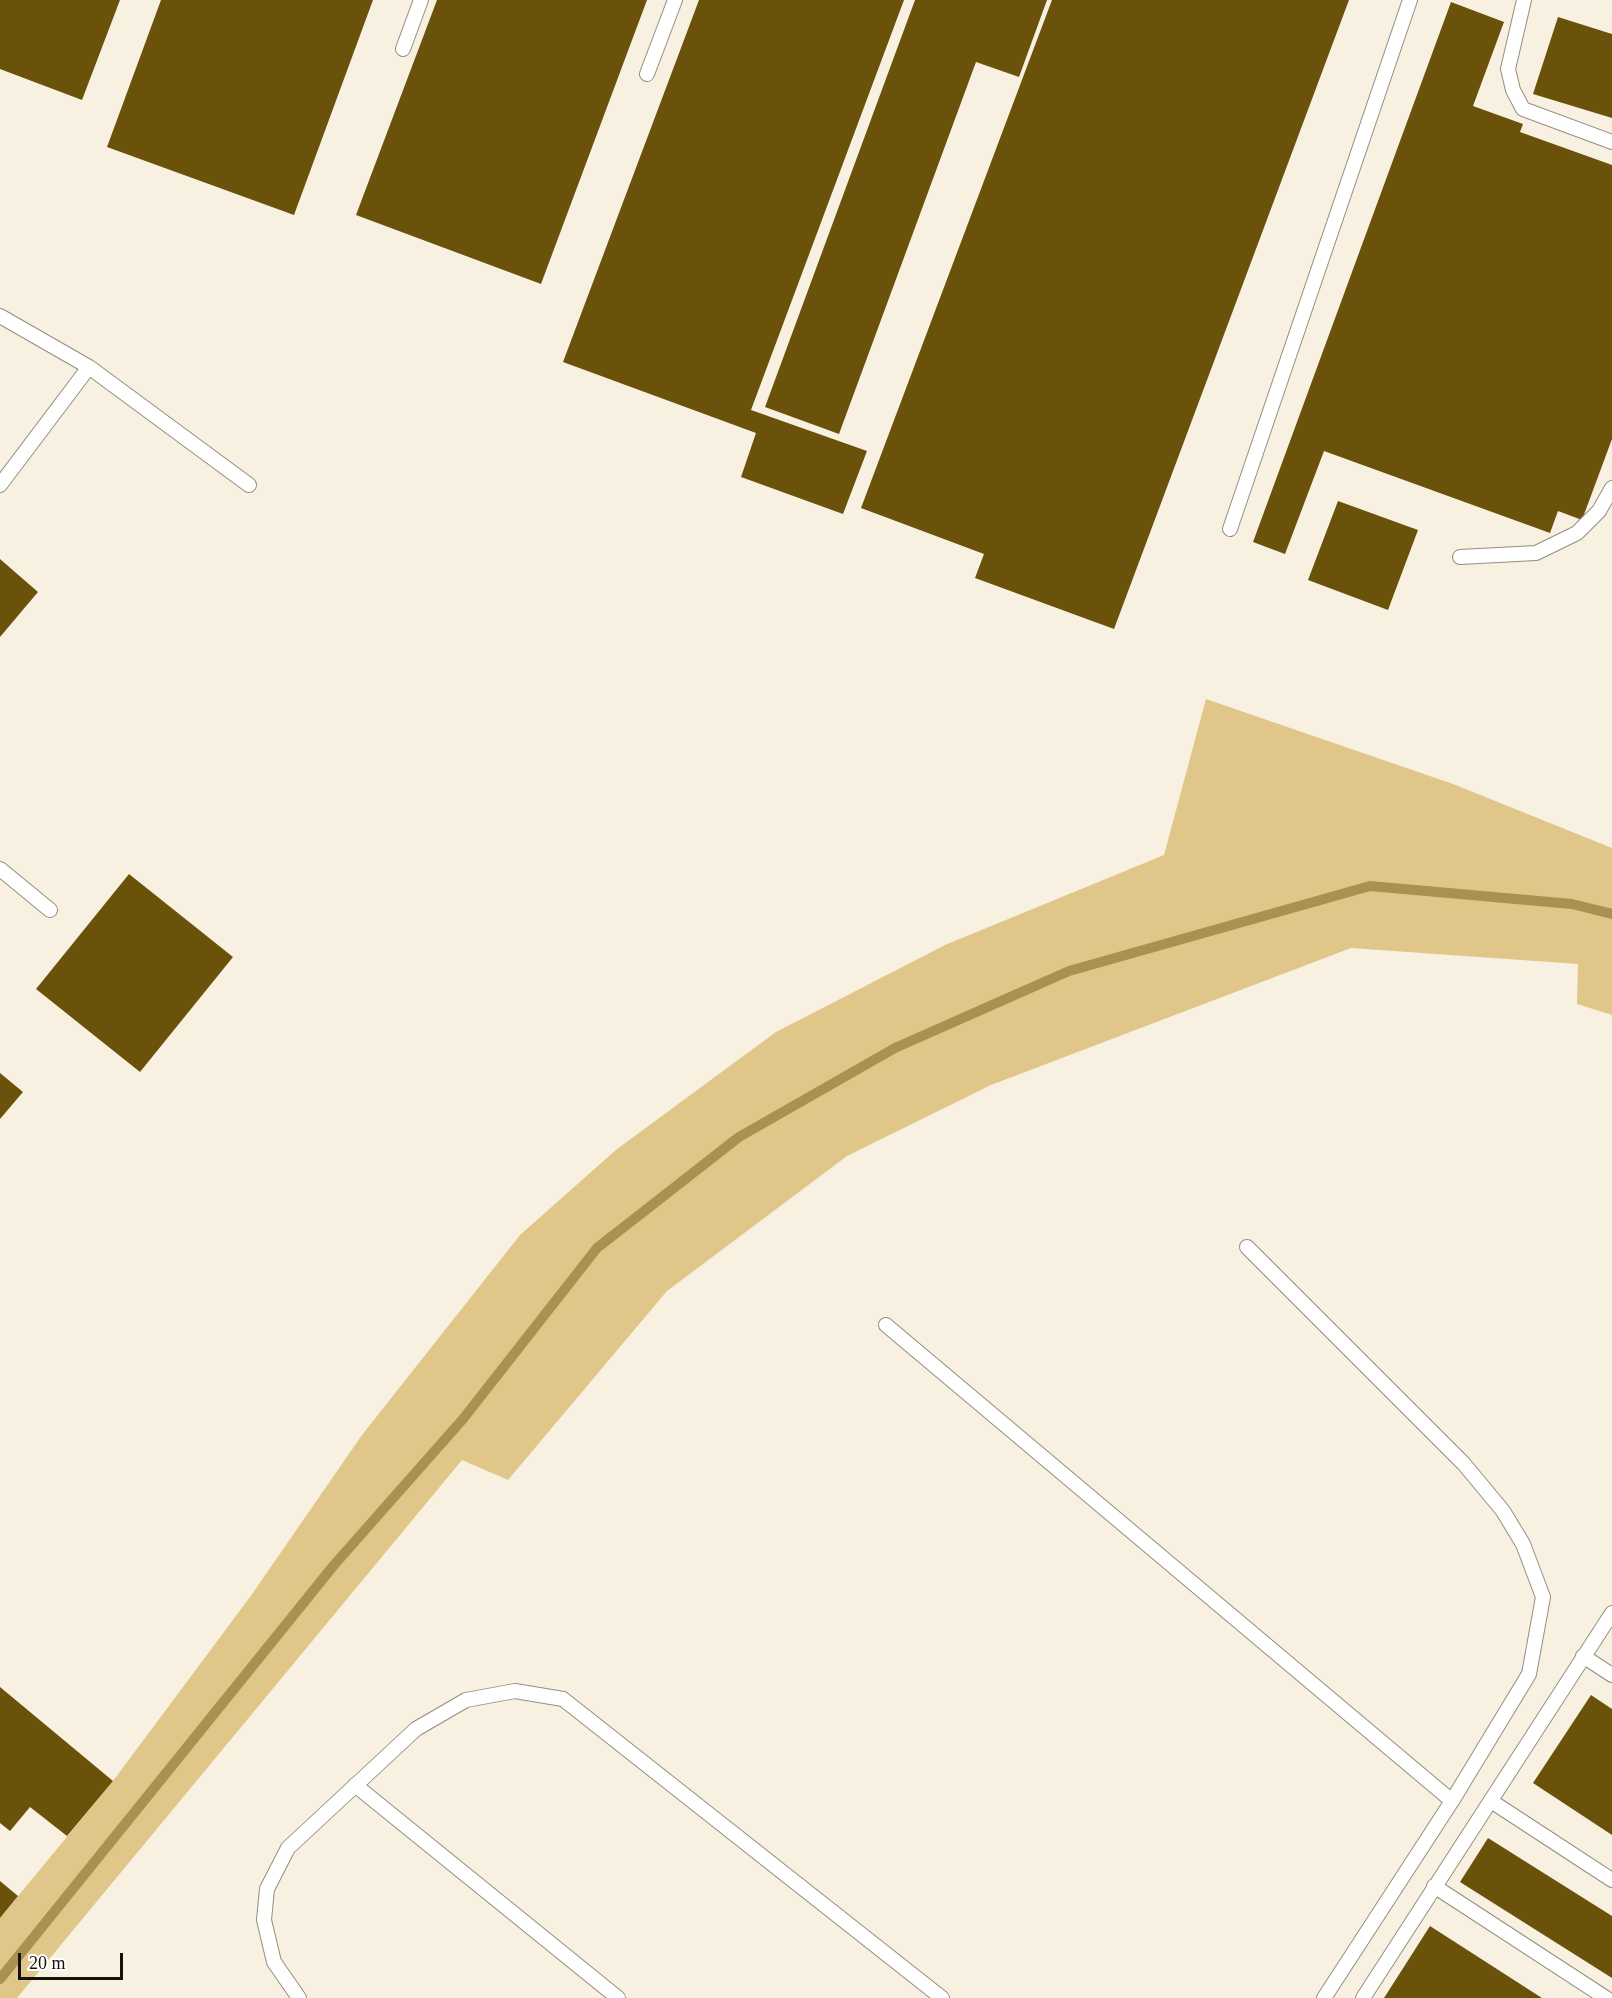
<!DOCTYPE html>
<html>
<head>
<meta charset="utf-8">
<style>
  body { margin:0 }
  #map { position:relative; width:1612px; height:1998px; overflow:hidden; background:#f8f1e1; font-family:Georgia,serif }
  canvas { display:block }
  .scale { position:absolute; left:18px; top:1953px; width:105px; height:27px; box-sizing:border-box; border:3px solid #14110c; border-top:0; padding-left:8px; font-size:18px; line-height:21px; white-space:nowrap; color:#14110c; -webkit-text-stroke:4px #fff; paint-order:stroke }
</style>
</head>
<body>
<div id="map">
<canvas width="1612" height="1998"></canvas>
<div class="scale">20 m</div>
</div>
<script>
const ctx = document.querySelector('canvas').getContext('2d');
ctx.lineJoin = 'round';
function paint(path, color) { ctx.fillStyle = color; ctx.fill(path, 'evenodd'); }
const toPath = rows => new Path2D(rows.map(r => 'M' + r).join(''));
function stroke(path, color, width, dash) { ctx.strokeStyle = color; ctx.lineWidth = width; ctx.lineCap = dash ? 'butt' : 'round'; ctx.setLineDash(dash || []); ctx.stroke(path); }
const green = toPath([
  [1206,699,1453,784,1612,848,1612,1015,1577,1004,1578,964,1351,948,991,1085,847,1156,667,1291,508,1480,462,1460,17,1998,0,1998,0,1918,113,1781,250,1597,362,1435,520,1235,617,1149,776,1032,945,945,1164,855]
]);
const stream = toPath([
  [0,1979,334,1565,463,1419,597,1248,739,1137,895,1048,1069,971,1370,886,1572,904,1612,914]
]);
const building = toPath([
  [0,0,120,0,82,100,0,69],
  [161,0,373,0,294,215,107,147],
  [437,0,647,0,541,284,356,215],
  [699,0,904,0,751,410,867,451,843,514,741,477,756,433,563,362],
  [915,0,1047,0,1019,77,976,62,839,434,765,407],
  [1052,0,1349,0,1114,629,975,578,984,554,861,508],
  [1451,2,1504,22,1473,106,1523,124,1520,132,1612,165,1612,439,1582,520,1558,511,1550,533,1324,451,1285,554,1253,542],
  [1558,17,1612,34,1612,118,1533,94],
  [1338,501,1418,530,1388,610,1308,580],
  [0,559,38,592,0,637],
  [129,874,233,957,140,1072,36,989],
  [0,1073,23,1092,0,1119],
  [0,1687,113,1781,67,1836,30,1807,10,1831,0,1823],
  [1591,1695,1612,1709,1612,1835,1533,1783],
  [1488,1838,1612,1916,1612,1978,1460,1882],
  [0,1881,18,1896,0,1918],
  [1430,1926,1542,1998,1384,1998]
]);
const service = toPath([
  [1524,0,1508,69,1513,90,1523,109,1612,142],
  [403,49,421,0],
  [647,74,675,0],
  [0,316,89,367],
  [0,485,89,367,249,485],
  [1230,529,1410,0],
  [1460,557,1536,553,1577,533,1599,511,1612,488],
  [0,869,50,910],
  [1247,1247,1464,1464,1503,1511,1523,1544,1543,1597,1529,1674,1452,1801,1324,1998],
  [886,1325,1452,1801],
  [1583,1656,1612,1675],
  [355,1785,618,1998],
  [1491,1801,1612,1880],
  [1434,1886,1606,1998],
  [299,1998,274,1962,264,1920,267,1889,288,1848,416,1729,466,1700,515,1691,563,1699,942,1998],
  [1363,1998,1612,1613]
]);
paint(green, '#e0c789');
stroke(stream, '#aa9051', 10);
paint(building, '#6a520b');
stroke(service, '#948e80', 16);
stroke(service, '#fff', 14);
</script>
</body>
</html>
